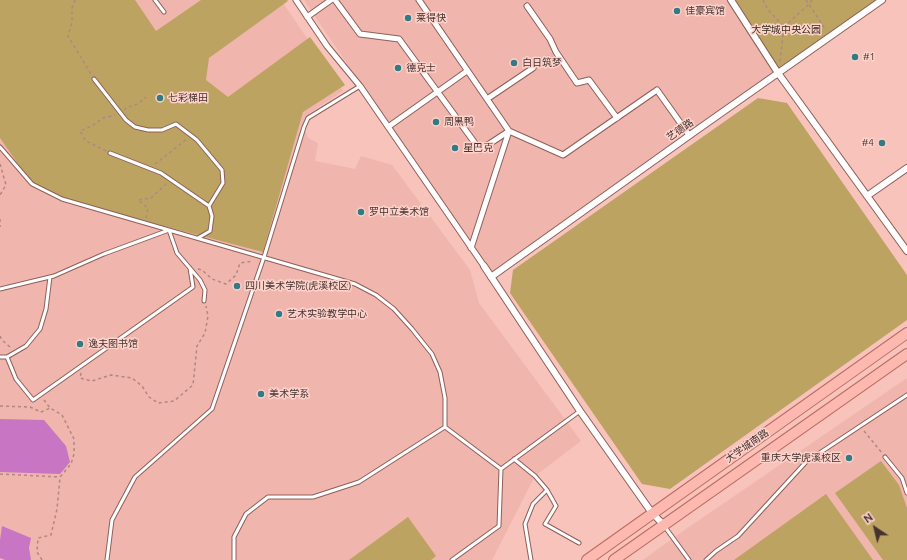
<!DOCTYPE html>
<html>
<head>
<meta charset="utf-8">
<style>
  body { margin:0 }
  #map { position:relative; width:907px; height:560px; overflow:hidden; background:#f7c3bb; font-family:Ubuntu,sans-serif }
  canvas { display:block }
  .north { position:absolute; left:855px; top:508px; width:40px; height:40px; -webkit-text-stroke:3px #fdd3cc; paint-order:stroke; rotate:325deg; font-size:11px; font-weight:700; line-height:16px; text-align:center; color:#46322f }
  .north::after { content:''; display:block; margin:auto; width:14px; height:18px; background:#46322f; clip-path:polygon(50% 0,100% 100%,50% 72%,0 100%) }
</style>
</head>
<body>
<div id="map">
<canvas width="907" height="560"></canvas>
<div class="north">N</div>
</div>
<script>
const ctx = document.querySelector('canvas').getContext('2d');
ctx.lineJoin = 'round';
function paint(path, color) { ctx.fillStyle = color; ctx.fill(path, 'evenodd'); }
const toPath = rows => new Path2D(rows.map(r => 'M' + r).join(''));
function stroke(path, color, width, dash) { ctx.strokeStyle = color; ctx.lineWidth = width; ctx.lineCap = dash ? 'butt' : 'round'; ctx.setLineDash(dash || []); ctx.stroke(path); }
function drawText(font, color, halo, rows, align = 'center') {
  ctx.font = font + ' Ubuntu,"Noto Sans SC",sans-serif'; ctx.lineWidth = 3; ctx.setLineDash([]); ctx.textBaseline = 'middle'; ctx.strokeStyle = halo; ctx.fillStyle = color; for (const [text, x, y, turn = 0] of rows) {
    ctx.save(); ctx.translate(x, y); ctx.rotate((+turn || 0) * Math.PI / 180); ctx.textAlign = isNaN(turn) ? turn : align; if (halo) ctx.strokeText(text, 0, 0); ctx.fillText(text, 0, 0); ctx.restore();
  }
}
const built = toPath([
  [0,0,281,0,343,91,310,113,304,127,308,138,318,143,315,161,355,169,361,156,392,165,470,270,479,303,581,441,535,476,492,560,0,560],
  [304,0,731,0,778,73,491,277],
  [907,378,907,560,643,560,673,538]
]);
const green = toPath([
  [0,0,135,0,156,31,201,0,287,0,288,1,209,58,206,80,228,97,310,37,345,85,303,112,263,252,68,201,32,184,0,138],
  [731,0,879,0,778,73],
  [758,98,787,103,907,275,907,320,670,489,642,484,510,293,513,270],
  [881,461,899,485,907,508,907,560,883,560,835,493],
  [826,494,873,560,734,560],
  [408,517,436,556,431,560,349,560]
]);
const water = toPath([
  [0,419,44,420,66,446,70,462,60,474,0,472],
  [2,526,31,538,29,548,31,560,5,560,0,558,0,540]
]);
const pedestrianTunnel = toPath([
  [533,68,552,55]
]);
const path = toPath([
  [75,0,72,8,72,22,68,36,91,74],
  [763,0,768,10,784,27,780,62],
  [806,0,826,30],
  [784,27,809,4,812,0],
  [124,110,128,107,138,104,146,97],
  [106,151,86,141,80,131,92,126,103,118,115,115],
  [0,164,6,185,0,195],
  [155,164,187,139],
  [146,218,148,208,138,200,151,198,166,184],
  [0,219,0,227],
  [198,269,202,270,212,279,226,284,236,275,240,263,253,261],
  [0,336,2,340,11,348],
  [81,373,80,378,92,381,111,375,132,378,142,386,149,397,158,403,174,401,193,385,197,346,205,333,208,316,206,306],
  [0,406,30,407,41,412,50,408],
  [864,431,882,453],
  [0,474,60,477],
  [42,560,37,552,38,538,51,535,57,509,60,477,71,464,74,454,74,439,62,415,50,408,44,400]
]);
const service = toPath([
  [155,0,164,12],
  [94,79,126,120,135,127,148,130,162,130,176,124,197,140,222,170,223,183,209,206,212,216,210,231,198,238],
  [0,147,32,184,62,199,355,284,376,295,394,309,412,329,432,354,440,372,445,398,445,427,501,469,580,411],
  [110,153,161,173,209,206],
  [0,289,54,276,104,254,169,230,177,253,200,280,205,290,204,301],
  [0,357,7,357,26,346,40,329,46,309,50,277],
  [7,357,16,379,33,400,193,287,190,268],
  [885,457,902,478,907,493],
  [514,459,535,476,547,490,533,504,525,524,531,560],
  [547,490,556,506,545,524,579,543],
  [665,527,689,560],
  [107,560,112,520,135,477,212,409,264,257,304,127,308,118,360,86],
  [234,560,234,537,246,514,268,497,313,497,359,482,445,427],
  [452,560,499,526,501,469],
  [706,560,716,551,738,536,806,462,907,395]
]);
const pedestrian = toPath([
  [296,0,327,46,360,86,484,266],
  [335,0,360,34,399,39,480,150,509,131,563,155,657,90,689,135],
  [419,0,509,131,471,248],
  [527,6,550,39,556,52,577,83,589,80,617,118],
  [307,17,331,0],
  [487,99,533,68],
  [388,127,467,71]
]);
const minor = toPath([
  [731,0,778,73,907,251],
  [867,196,907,168],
  [484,266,580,411,652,513,664,525],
  [491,277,697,130,882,0]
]);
const primary = toPath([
  [587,560,907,333],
  [614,560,907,354]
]);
const markers = [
  [677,11,4,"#327a84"],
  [408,18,4,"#327a84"],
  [855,57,4,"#327a84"],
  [514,63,4,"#327a84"],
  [398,68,4,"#327a84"],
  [160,98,4,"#327a84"],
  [436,122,4,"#327a84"],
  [882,143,4,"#327a84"],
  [455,148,4,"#327a84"],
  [361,212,4,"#327a84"],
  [237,286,4,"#327a84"],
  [279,314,4,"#327a84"],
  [80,344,4,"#327a84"],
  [261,394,4,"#327a84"],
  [849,458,4,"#327a84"]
];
const poiNames = [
  ["佳豪宾馆",685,11],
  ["莱得快",416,18],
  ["#1",863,57],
  ["白日筑梦",522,63],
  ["德克士",406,68],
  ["七彩梯田",168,98],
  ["周黑鸭",444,122],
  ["#4",874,143,"right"],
  ["星巴克",463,148],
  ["罗中立美术馆",369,212],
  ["四川美术学院(虎溪校区)",245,286],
  ["艺术实验教学中心",287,314],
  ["逸夫图书馆",88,344],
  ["美术学系",269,394],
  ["重庆大学虎溪校区",841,458,"right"]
];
const parkNames = [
  ["大学城中央公园",786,30]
];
const streetNames = [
  ["艺德路",680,130,-35],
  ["大学城南路",747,446,-35]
];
paint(built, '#f0b5ac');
paint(green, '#bda361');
paint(water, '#c875c4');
stroke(pedestrianTunnel, '#d4a69f', 5, [5, 2.5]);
stroke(service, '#8d5f59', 5);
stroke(pedestrian, '#8d5f59', 7);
stroke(minor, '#8d5f59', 8);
stroke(primary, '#bc6b60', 12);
stroke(path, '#af8882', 1.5, [3, 3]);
stroke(service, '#fff', 3);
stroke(pedestrian, '#fff', 5);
stroke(minor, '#fff', 6);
stroke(primary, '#fdb9b0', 10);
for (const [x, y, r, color] of markers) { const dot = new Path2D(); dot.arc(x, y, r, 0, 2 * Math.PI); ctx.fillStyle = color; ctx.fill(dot); stroke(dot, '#fdd3cc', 1.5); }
drawText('10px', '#46322f', '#fdd3cc', poiNames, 'left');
drawText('10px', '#352d19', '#fdd3cc', parkNames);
drawText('10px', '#46322f', '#fdd3cc', streetNames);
</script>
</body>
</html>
